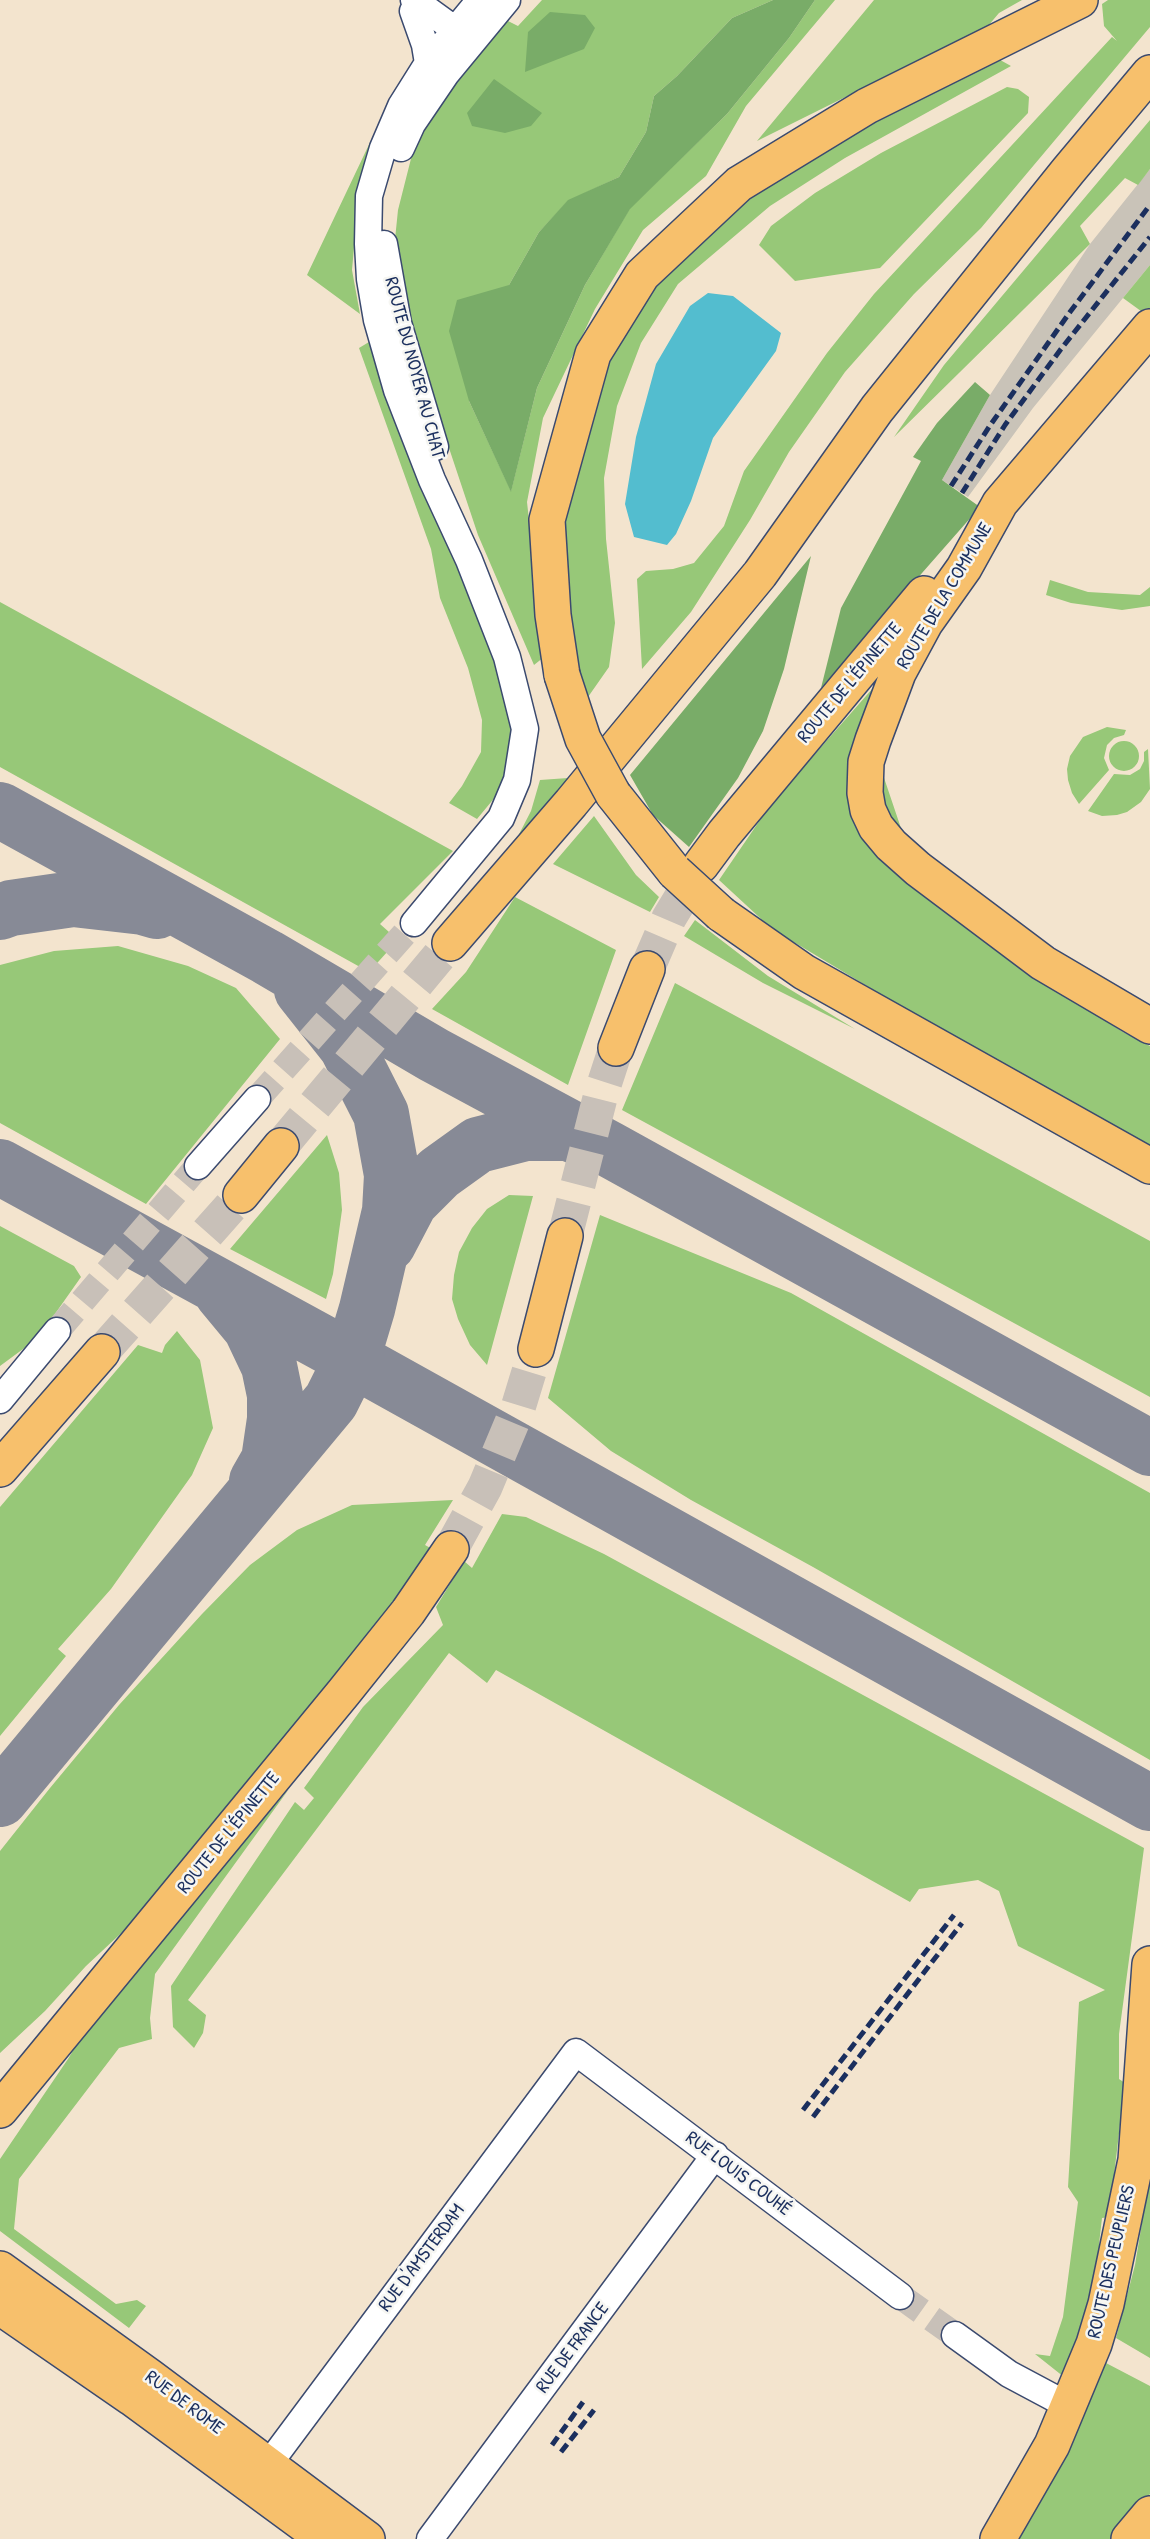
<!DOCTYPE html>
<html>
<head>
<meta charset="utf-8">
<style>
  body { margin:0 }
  canvas { display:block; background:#f3e4ce }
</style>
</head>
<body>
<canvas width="1150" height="2539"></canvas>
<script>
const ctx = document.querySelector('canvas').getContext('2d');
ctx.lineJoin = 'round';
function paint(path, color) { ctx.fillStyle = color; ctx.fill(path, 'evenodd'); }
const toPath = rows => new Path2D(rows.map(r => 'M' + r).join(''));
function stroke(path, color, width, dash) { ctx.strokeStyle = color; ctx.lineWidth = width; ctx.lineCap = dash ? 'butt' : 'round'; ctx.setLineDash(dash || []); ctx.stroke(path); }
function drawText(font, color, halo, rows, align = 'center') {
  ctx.font = font + ' "Patrick Hand",sans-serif'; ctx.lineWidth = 5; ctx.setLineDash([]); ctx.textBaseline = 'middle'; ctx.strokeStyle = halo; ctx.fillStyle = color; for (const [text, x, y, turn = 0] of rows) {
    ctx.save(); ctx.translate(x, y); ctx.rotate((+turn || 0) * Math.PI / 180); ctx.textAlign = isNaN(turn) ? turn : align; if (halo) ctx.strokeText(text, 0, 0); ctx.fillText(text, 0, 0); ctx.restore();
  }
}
const industrial = toPath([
  [1150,169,1150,265,1033,408,968,497,942,480,990,395,1090,244]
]);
const green = toPath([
  [542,0,773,0,732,18,677,76,654,96,646,132,619,177,568,201,539,232,509,285,469,401,511,491,537,388,585,285,630,208,727,114,789,38,815,0,835,0,746,106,706,176,643,230,595,309,543,418,527,502,544,657,534,665,478,535,407,322,394,249,398,210,417,135,439,96,508,21,518,26],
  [874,0,1022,0,999,13,988,26,757,141],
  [1108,0,1150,0,1150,27,981,228,914,294,845,372,789,452,750,520,691,612,642,669,637,579,646,571,673,569,694,563,724,526,744,471,827,353,874,294,1112,37,1117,41,1104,26,1102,4],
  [993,56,1011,66,845,158,770,206,678,284,641,343,617,406,604,478,606,539,615,623,609,667,588,697,578,675,566,625,561,522,599,367,639,304,739,195],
  [1007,87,1018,89,1029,97,1028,113,880,268,795,281,759,245,771,226,815,193,881,153],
  [1150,120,1150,169,1138,185,1125,178,1080,226,1090,244,894,437,944,365],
  [374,134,357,214,352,270,360,314,307,275],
  [1150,265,1150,308,1145,314,1123,298],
  [369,342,507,685,515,726,511,761,501,790,477,819,449,803,462,786,481,752,482,720,468,668,440,598,431,549,359,348],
  [1050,580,1088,592,1140,595,1150,587,1150,606,1122,610,1071,603,1046,595],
  [0,602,453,851,380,924,398,940,369,972,0,767],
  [873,688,878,760,907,846,948,906,1011,961,1123,1032,1150,1046,1150,1149,957,1040,772,929,719,880,771,804],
  [1107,727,1126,730,1124,735,1114,738,1107,745,1104,758,1109,770,1079,804,1072,793,1068,780,1067,769,1070,756,1083,737],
  '1109 756a15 15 0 1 1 30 0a15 15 0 1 1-30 0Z',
  [1148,749,1150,789,1141,802,1127,812,1117,815,1102,816,1088,811,1114,774,1130,775,1140,769,1144,761,1144,752],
  [568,778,515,842,531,811,540,780],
  [594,816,636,875,659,897,650,912,553,864],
  [515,897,616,950,568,1085,432,1009,466,972],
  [695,920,768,976,855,1029,763,983,684,936],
  [118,946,188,966,236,988,280,1039,146,1204,0,1123,0,965,54,951],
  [675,983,1150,1241,1150,1397,622,1110],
  [327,1135,339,1173,342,1210,333,1274,326,1299,230,1249],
  [509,1195,533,1196,487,1365,470,1345,458,1319,452,1299,454,1275,459,1252,472,1228,487,1209],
  [600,1215,791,1293,1150,1493,1150,1760,813,1567,691,1500,611,1451,548,1398],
  [0,1226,74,1266,81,1277,38,1338,0,1366],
  [177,1331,200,1360,213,1428,192,1475,111,1589,58,1649,66,1656,0,1736,0,1507,138,1345,162,1353,165,1345],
  [453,1500,425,1545,434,1550,406,1598,162,1895,86,1966,45,2011,0,2053,0,1851,50,1788,119,1705,202,1614,250,1565,297,1530,352,1505],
  [502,1514,526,1517,604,1554,1144,1848,1119,2034,1119,2079,1125,2083,1109,2217,1102,2218,1099,2244,1104,2247,1091,2304,1064,2377,1035,2354,1050,2356,1063,2317,1078,2202,1068,2187,1079,2002,1105,1990,1018,1946,999,1891,978,1880,919,1889,910,1902,496,1670,487,1683,449,1653,188,2000,206,2015,203,2033,194,2048,173,2027,171,1986,295,1802,304,1810,314,1798,304,1788,363,1707,443,1625,436,1607,464,1561,472,1568],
  [289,1789,155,1974,150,2018,152,2039,119,2048,19,2179,14,2229,116,2304,137,2300,146,2306,129,2328,0,2231,0,2159,68,2059,94,2016],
  [1150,2101,1150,2358,1116,2338,1135,2265,1142,2223],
  [1106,2363,1150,2386,1150,2494,1112,2539,1010,2539,1098,2367]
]);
const forest = toPath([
  [773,0,815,0,789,38,727,114,630,209,585,285,537,388,511,492,469,401,449,331,457,300,509,285,539,232,568,200,619,177,646,132,654,96,677,76,732,18],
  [550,12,585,15,595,28,584,49,525,72,528,32],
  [494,79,542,113,531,126,505,133,472,126,467,113],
  [975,382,990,395,942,480,980,507,821,688,841,608,921,461,913,457,937,423],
  [811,556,784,669,763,731,738,778,689,847,653,815,630,775]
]);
const water = toPath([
  [708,293,733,296,781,333,776,351,713,438,691,501,676,534,667,545,634,537,625,504,636,437,656,364,690,306]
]);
const taxiway = toPath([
  [0,810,267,957,434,1055,609,1149,1150,1448],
  [0,912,11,908,73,899,143,907,157,911],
  [0,1167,352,1359,1150,1803],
  [388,1244,410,1202,439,1173,478,1145,525,1133,568,1133,580,1138],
  [222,1293,251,1328,269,1366,275,1395,275,1419,269,1460,257,1481],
  [0,1799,331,1401,352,1359,367,1309,390,1211,392,1175,381,1114,347,1047,302,990]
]);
const minorTunnel = toPath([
  [257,1099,414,923],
  [57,1331,198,1166],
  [900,2296,955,2335]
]);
const majorTunnel = toPath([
  [647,969,669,918,701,865],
  [281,1146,450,943],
  [565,1236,601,1094,616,1048],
  [102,1352,241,1195],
  [451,1549,485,1487,518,1408,536,1349]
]);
const minor = toPath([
  [414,0,454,29,460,36],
  [413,11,425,45,428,63],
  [401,148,412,124,446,74,507,0],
  [384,244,398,323,435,447],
  [414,923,501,818,517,780,525,729,507,657,469,560,432,480,397,390,377,320,370,279,368,244,369,196,383,148,401,106,428,63,480,0],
  [198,1166,257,1099],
  [0,1400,57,1331],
  [955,2335,1009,2374,1069,2406],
  [268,2465,576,2052,900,2296],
  [430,2539,715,2155]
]);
const major = toPath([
  [1150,327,1000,503,964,568,925,623,898,673,873,740,866,762,865,793,868,810,876,827,891,845,918,869,1043,963,1150,1026],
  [562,675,553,615,547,520,593,354,642,275,739,184,867,106,1080,0],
  [613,794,675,872],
  [701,865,724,834,924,594],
  [721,914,804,972,1150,1166],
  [450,943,571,803,760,574,877,409,1068,171,1150,73],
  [616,1048,647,969],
  [241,1195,281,1146],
  [536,1349,565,1236],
  [0,1469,102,1352],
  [0,2110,344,1692,408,1612,451,1549],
  [0,2269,150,2377,367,2539],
  [0,2307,132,2398,324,2539],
  [998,2539,1052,2445,1094,2344,1106,2304,1136,2160,1150,1964],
  [1129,2539,1150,2514]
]);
const rail = toPath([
  [951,486,989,427,1070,312,1150,205],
  [962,493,1005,425,1061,349,1150,237],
  [803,2110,954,1915],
  [813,2117,962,1923],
  [552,2445,583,2402],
  [561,2452,594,2410]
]);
const majorBridge = toPath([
  [562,675,583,739,613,794],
  [675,872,721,914]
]);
const streetNames = [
  ["ROUTE DU NOYER AU CHAT",414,368,75],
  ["ROUTE DE LA COMMUNE",945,596,-59],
  ["ROUTE DE L'ÉPINETTE",850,683,-50],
  ["ROUTE DE L'ÉPINETTE",229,1833,-51],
  ["RUE LOUIS COUHÉ",738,2174,37],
  ["RUE D'AMSTERDAM",422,2258,-53],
  ["ROUTE DES PEUPLIERS",1112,2262,-77],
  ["RUE DE FRANCE",573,2348,-53],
  ["RUE DE ROME",184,2403,37]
];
paint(industrial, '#c9c3b8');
paint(green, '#97c878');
paint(forest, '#79ac68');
paint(water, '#53bdcf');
stroke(taxiway, '#878a96', 56);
stroke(minorTunnel, '#c8c0b8', 26, [26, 13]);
stroke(majorTunnel, '#c8c0b8', 35, [35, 18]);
stroke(minor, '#3b4a6f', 29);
stroke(major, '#3b4a6f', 38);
stroke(minor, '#fff', 26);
stroke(major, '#f7c06c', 35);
stroke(rail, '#1b2f5e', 5, [10, 5]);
stroke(majorBridge, '#3b4a6f', 38, []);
stroke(majorBridge, '#f7c06c', 35);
drawText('19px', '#1b2f5e', '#f6f6f2', streetNames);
</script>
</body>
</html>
